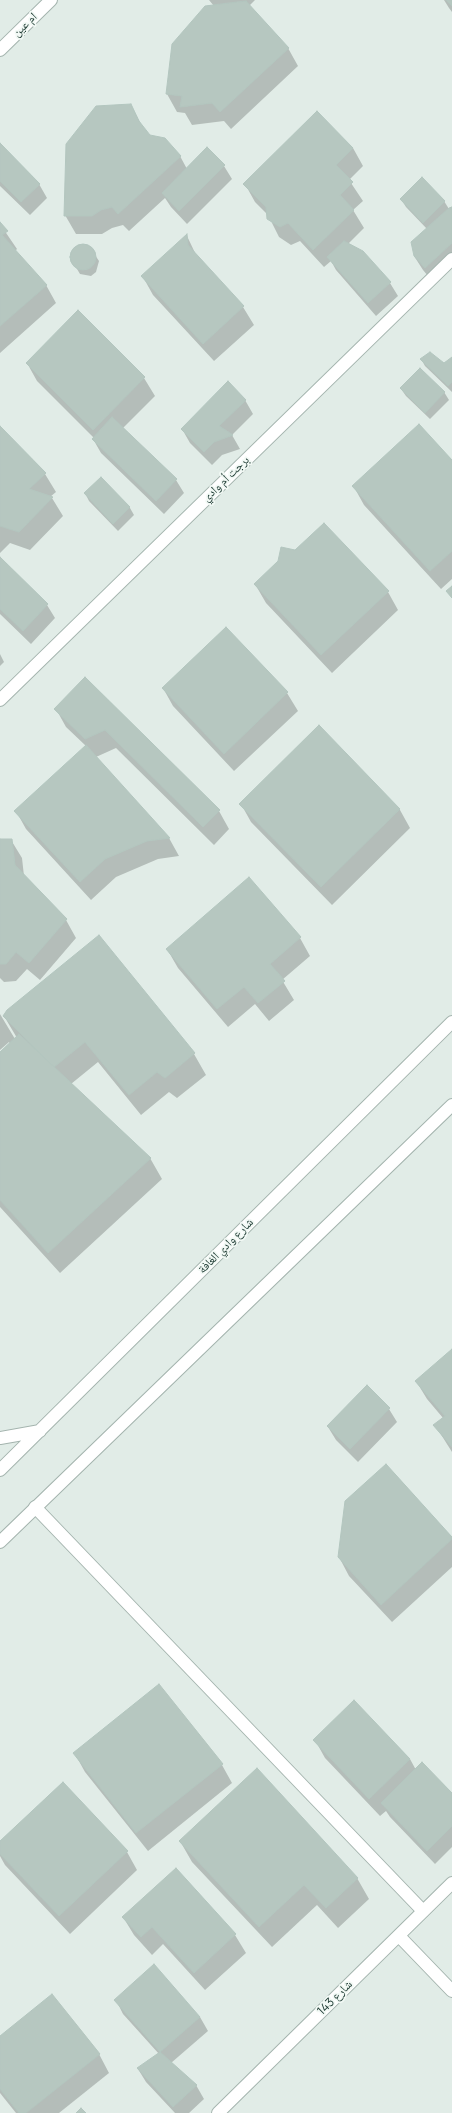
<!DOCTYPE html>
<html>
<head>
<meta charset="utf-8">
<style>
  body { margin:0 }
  canvas { display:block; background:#e1ece7 }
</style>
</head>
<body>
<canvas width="452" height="2113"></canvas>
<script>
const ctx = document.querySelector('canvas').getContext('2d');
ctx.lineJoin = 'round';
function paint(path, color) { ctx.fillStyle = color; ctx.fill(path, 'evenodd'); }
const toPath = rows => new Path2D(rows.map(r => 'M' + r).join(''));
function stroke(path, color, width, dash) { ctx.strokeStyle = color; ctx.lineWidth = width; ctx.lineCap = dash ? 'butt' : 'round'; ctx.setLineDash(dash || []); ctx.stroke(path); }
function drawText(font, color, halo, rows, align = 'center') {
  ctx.font = font + ' Manrope,"Noto Naskh Arabic",sans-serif'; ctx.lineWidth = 3.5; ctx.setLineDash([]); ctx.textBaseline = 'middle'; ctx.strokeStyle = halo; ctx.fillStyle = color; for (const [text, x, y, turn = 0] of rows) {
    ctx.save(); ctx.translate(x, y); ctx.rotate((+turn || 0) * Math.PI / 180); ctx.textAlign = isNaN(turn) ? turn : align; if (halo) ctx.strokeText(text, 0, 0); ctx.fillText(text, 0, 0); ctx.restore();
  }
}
const shadow = toPath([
  [209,0,255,0,249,6,288,48,298,66,231,129,224,121,192,125,185,113,177,112,167,94,214,6],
  [444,0,452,0,452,12,449,8],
  [131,105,143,128,150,136,180,156,187,169,224,166,232,179,187,224,171,207,165,198,129,231,123,225,112,228,102,234,76,234,65,215],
  [0,144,39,184,47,198,30,215,0,186],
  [353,148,363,166,349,180,363,201,353,210,364,228,348,244,363,252,390,283,398,296,376,316,336,270,331,261,324,267,300,241,291,245,279,237,268,215,255,202,245,184],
  [401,199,444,201,449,209,452,208,452,264,433,282,423,270,414,256,427,229,406,207],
  [0,224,17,249,15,251,46,285,56,303,0,353],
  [187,236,197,257,243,307,254,325,214,361,153,295,143,277],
  [81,245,89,246,99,261,96,272,91,276,80,274,71,259,72,252],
  [452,358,452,392,425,366,421,359,444,364],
  [27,363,144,378,155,396,123,428,176,480,184,493,164,514,101,453,93,439,94,438,37,381],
  [401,389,444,392,449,400,430,419,406,396],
  [245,400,253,414,232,435,240,449,222,455,212,465,190,443,182,429],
  [0,427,45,474,56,492,50,497,52,498,63,516,30,550,10,543,0,553],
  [452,461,452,579,441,589,364,505,354,487],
  [101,478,130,508,134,515,118,531,89,501,85,493],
  [0,558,47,605,55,618,31,644,0,614],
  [255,584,388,592,398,610,332,673,266,603],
  [226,628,287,693,298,711,234,771,173,706,163,688],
  [0,654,4,662,0,666],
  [85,679,219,811,229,829,214,845,116,748,96,757,169,838,179,856,158,859,116,877,91,900,26,829,16,811,86,746,66,727,56,709],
  [319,727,400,810,410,828,332,905,251,822,241,804],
  [0,840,11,840,22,858,24,876,66,920,76,938,40,980,27,969,16,981,4,982,0,978],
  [99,937,194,1054,206,1075,177,1098,169,1092,141,1115,98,1062,71,1084,150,1158,162,1179,60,1273,0,1207,0,1053,10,1044,9,1042,0,1050,0,1014,15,1039,17,1038,4,1016],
  [300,938,310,956,282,980,294,1000,269,1021,255,1004,228,1027,178,968,167,949],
  [452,1350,452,1452,435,1425,443,1418,427,1399,416,1381],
  [367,1386,389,1409,397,1422,358,1462,336,1440,328,1427],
  [452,1538,452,1567,392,1622,349,1576,339,1557],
  [354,1702,410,1759,416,1770,452,1795,452,1847,435,1864,390,1817,386,1811,380,1816,325,1758,315,1740],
  [75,1754,222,1765,232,1783,148,1851,85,1772],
  [63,1783,127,1852,137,1870,70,1934,5,1865,0,1856,0,1843],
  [180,1841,357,1878,369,1899,338,1928,317,1905,272,1947,192,1862],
  [123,1917,235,1935,246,1953,205,1990,163,1944,152,1955,134,1935],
  [116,2000,200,2017,208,2031,171,2063,196,2085,204,2099,189,2113,175,2113,146,2082,138,2069,159,2054,123,2014],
  [0,2037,99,2054,109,2073,59,2113,16,2113,0,2093]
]);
const building = toPath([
  [446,0,452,0,452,6,446,0],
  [246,1,289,48,220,112,212,103,180,107,182,96,166,94,172,44,205,6,246,1],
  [131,104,139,121,150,135,165,138,181,156,118,214,112,207,101,210,92,216,64,216,66,144,96,106,131,104],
  [317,111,353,148,336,165,353,182,340,195,354,210,313,250,288,223,280,227,267,219,266,207,243,184,317,111],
  [0,143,40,184,21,202,0,181,0,143],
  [207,147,225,165,179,211,162,193,207,147],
  [422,177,445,201,423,223,400,199,422,177],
  [452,207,452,243,425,268,414,256,411,242,449,208,452,207],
  [0,222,8,231,2,235,47,285,0,326,0,222],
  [187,234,188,245,244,306,203,344,141,276,187,234],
  [344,241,363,251,391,282,368,303,327,257,344,241],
  '70 257a13 13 0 1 1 26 0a13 13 0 1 1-26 0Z',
  [78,310,145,377,93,430,26,363,78,310],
  [430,352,444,363,452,357,452,382,448,386,420,359,430,352],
  [420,368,445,392,425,413,400,388,420,368],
  [228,381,246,400,219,426,233,435,214,442,204,452,181,429,228,381],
  [112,417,177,479,156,501,92,439,112,417],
  [419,424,452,460,452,551,430,571,352,486,419,424],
  [0,426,46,473,29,489,53,497,19,532,0,526,0,426],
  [101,477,130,507,113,524,84,493,101,477],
  [324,523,389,591,321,655,254,584,278,561,281,547,295,550,324,523],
  [0,557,48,604,23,631,0,609,0,557],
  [452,586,452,598,446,591,452,586],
  [226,627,288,692,224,754,162,688,226,627],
  [85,677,220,810,203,827,105,730,85,739,54,709,85,677],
  [319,725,400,809,321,887,239,804,319,725],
  [86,745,170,838,147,841,105,859,80,882,14,811,86,745],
  [0,839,12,839,15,865,67,919,29,963,16,952,6,964,0,964,0,839],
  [249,877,301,937,270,964,285,981,258,1003,244,987,217,1009,166,949,249,877],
  [99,935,195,1053,165,1078,157,1072,129,1095,85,1042,54,1067,3,1016,7,1010,99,935],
  [19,1034,151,1158,48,1253,0,1200,0,1052,19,1034],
  [452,1349,452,1447,433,1425,445,1416,415,1381,452,1349],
  [367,1385,390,1408,350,1449,327,1426,367,1385],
  [386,1464,452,1537,452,1539,381,1605,338,1557,345,1501,386,1464],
  [159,1684,223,1764,136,1833,73,1753,159,1684],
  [354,1700,410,1759,369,1799,313,1740,354,1700],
  [422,1762,452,1793,452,1826,427,1851,381,1803,422,1762],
  [257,1768,358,1878,326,1908,304,1885,259,1927,179,1841,257,1768],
  [63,1782,128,1851,59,1916,0,1854,0,1841,63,1782],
  [176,1868,236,1934,194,1973,152,1927,141,1937,122,1917,176,1868],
  [154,1964,200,2017,160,2052,114,2000,154,1964],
  [52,1994,100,2054,26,2113,19,2113,0,2089,0,2036,52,1994],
  [160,2052,197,2085,173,2107,137,2068,160,2052],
  [81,2108,86,2113,76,2113,81,2108]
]);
const lane = toPath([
  [35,1507,423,1911]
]);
const street = toPath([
  [0,50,51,0],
  [0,700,452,259],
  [0,1438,40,1431],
  [0,1470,452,1022],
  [0,1542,452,1105],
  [399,1936,452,1991],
  [218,2113,452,1883]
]);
const streetNames = [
  ["ام عين",25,25,-44],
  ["برجت أم وادي",226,479,-44],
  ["شارع وادي الغافة",226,1246,-45],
  ["شارع 143",335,1998,-45]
];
paint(shadow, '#0003');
paint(building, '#b6c7c0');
stroke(building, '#b3c6bf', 1);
stroke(lane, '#a4b4ae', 14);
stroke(street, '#a4b4ae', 14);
stroke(lane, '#fff', 12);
stroke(street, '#fff', 12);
drawText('12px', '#213e36', '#f2f9f5', streetNames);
</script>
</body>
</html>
